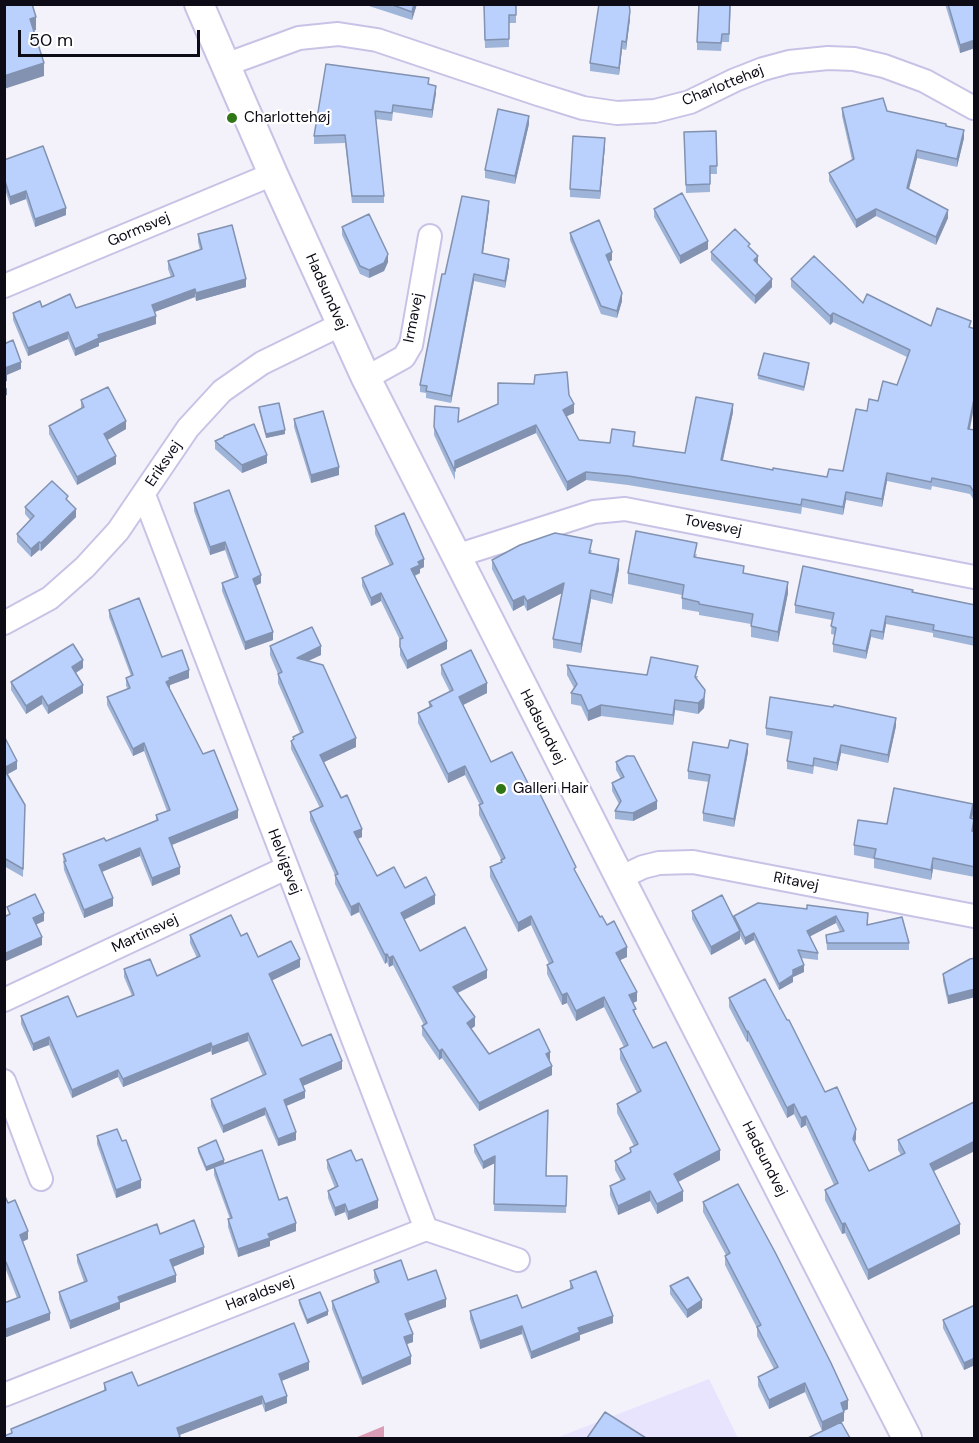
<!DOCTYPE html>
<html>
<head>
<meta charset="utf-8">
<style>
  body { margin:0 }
  #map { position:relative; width:979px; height:1443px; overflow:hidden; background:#f3f2fa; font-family:"DM Sans",sans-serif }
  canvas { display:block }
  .frame { position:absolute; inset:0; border:6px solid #0d0b16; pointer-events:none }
  .scale { position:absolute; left:18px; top:30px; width:182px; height:27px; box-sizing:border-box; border:3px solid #0d0b16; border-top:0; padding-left:8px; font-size:18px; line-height:21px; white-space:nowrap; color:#0d0b16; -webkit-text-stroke:4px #fff; paint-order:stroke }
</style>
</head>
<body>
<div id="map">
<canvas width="979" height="1443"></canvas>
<div class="frame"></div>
<div class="scale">50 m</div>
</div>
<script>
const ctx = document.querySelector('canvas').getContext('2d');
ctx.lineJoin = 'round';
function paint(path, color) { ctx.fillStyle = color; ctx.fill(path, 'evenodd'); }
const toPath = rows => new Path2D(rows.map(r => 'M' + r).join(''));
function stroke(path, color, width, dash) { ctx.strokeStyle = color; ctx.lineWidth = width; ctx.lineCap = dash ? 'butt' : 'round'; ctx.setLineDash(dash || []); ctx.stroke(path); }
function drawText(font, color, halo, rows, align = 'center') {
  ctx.font = font + ' "DM Sans",sans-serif'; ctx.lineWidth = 4.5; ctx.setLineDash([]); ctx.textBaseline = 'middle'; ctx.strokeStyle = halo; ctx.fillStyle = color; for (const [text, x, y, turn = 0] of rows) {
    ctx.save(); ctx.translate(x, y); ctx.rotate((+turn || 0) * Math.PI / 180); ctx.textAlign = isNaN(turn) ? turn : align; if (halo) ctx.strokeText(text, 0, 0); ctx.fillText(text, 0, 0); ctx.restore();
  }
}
const built = toPath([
  [709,1379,738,1438,556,1438]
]);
const forest = toPath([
  [384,1426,384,1438,355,1438]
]);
const minor = toPath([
  [225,65,299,38,338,34,377,40,538,94,583,108,617,113,655,111,690,102,735,80,763,69,789,62,828,58,854,59,884,66,925,81,974,108],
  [4,286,273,174],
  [366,378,404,357,411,345,430,236],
  [144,495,426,1229],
  [456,556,594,512,625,509,974,577],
  [4,623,50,598,85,567,118,531,188,428,222,391,262,363,340,325],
  [620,878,643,867,659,863,693,862,974,916],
  [4,1000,286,868],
  [4,1081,41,1179],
  [4,1395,426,1229,518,1260]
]);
const tertiary = toPath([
  [199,4,273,174,366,378,620,878,907,1438]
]);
const wall = toPath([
  [369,4,417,4,412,20,369,6],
  [484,4,516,4,516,23,509,23,509,47,485,48],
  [731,4,729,42,722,42,721,51,697,50,697,42],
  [945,4,975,4,975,48,960,53],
  [630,19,626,50,622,49,619,75,590,71,590,63],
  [429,85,436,93,432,118,393,112,392,121,376,119,384,196,384,203,352,203,345,143,314,144,314,136],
  [842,108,887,111,946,126,964,138,957,167,917,158,909,189,948,218,936,245,876,216,856,228,829,181,829,173,852,160,842,116],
  [529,124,515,184,485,178,485,170],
  [716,131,717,174,710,174,710,192,686,193,684,132],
  [605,146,600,199,570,197,570,189],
  [4,160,66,215,35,227,26,199,10,205,4,186],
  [489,209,483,253,509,266,505,288,474,281,451,403,426,398,426,393,420,392,420,385,445,274],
  [654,209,708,249,680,264,654,217],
  [342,227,388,262,384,271,369,278,360,274,342,235],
  [570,233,612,260,609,262,622,301,617,318,601,314,570,240],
  [198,234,246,287,196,301,195,297,154,312,156,324,99,343,99,346,75,356,68,339,28,356,13,320,13,313,42,307,76,308,171,277,168,269,168,261,200,250,198,242],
  [750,248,758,264,772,287,755,304,711,260,711,252],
  [791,279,931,326,971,328,975,329,975,402,970,429,975,430,975,502,970,494,932,486,931,490,887,481,882,507,846,500,843,515,802,507,801,514,628,485,586,480,567,491,536,433,455,469,455,480,434,435,434,427,458,422,569,395,574,413,567,416,579,440,610,443,635,440,634,446,685,453,733,412,723,460,773,470,827,477,843,471,867,411,897,385,907,357,833,322,830,325,791,287],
  [809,367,804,391,758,379,758,375],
  [81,400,126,429,107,440,116,464,77,485,49,434,49,426,81,409],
  [259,407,285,434,266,438,259,411],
  [294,419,339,475,311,483,294,427],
  [215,441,267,463,242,473,215,449],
  [68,501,76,517,41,551,39,550,31,557,17,542,17,534,30,520,25,514,25,507],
  [194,503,261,583,255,586,273,640,245,650,222,591,222,583,235,578,225,550,210,555,194,511],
  [375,526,424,567,420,569,420,573,415,576,447,649,407,669,400,655,400,640,381,601,371,606,362,586,362,578,390,566,375,534],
  [592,550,591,553,619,569,612,604,591,599,581,653,553,648,553,639,562,593,527,611,524,605,513,611,492,569,492,560],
  [697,554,696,557,744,573,788,593,778,642,751,637,751,624,699,615,699,612,682,609,682,595,628,584,628,573],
  [913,592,975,605,975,646,933,637,933,633,886,624,883,640,871,637,866,659,833,652,833,644,835,635,831,634,832,620,795,613,795,605],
  [109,610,162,657,189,678,170,685,169,688,203,754,238,818,172,845,180,874,152,886,140,856,102,872,113,906,84,918,64,870,63,854,106,841,156,820,156,815,167,811,144,751,133,756,107,705,107,697,128,689,126,686,126,678,131,676,109,617],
  [270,646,321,655,308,661,356,747,324,762,362,837,358,839,377,876,405,888,435,904,404,920,420,951,487,978,458,993,475,1026,471,1029,489,1054,550,1060,549,1061,552,1075,479,1111,442,1058,439,1060,422,1035,422,1026,424,1025,393,965,389,967,387,962,385,964,359,912,351,916,335,884,335,875,310,820,310,812,320,808,291,749,291,741,293,739,293,737,300,733,278,683,278,674,270,655],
  [441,665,487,693,463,705,491,762,534,795,600,917,607,925,627,957,620,960,637,1001,633,1003,636,1016,653,1048,720,1160,678,1182,683,1201,657,1214,650,1201,618,1215,610,1195,610,1186,621,1181,615,1170,615,1161,630,1153,630,1148,634,1146,617,1113,617,1104,637,1093,620,1059,620,1049,624,1047,604,1007,576,1021,567,1003,562,1005,547,974,547,965,549,964,531,925,518,932,490,877,490,867,501,862,501,859,479,815,479,805,480,805,465,775,448,783,418,723,418,713,429,707,429,702,450,692,441,674],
  [567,665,647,675,698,676,697,679,705,701,704,708,698,714,675,710,673,725,601,716,588,721,581,706,571,704,571,693,574,688,567,675],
  [83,668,76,673,83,693,48,714,42,704,26,714,11,690,11,682],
  [896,726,888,763,841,753,837,771,814,766,813,774,787,769,787,761,791,740,766,735,766,728],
  [4,736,17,769,8,774,25,805,23,877,4,866],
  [748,752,734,827,703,821,703,813,709,782,688,779,688,771],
  [616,762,657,809,633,821,615,819,615,811,619,804,612,791,612,783,621,779,616,770],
  [973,814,972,819,974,831,975,832,975,877,933,869,931,880,874,868,874,859,854,855,854,845,887,824],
  [758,903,868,920,868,925,909,943,909,950,827,950,826,935,840,932,836,923,810,936,818,953,818,960,801,958,804,972,793,977,793,982,779,990,754,940,745,945,740,936,740,939,711,955,692,919,692,911,734,918,734,916],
  [190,935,241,936,258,957,300,967,272,980,302,1046,342,1069,303,1086,305,1098,286,1106,296,1140,278,1146,265,1115,223,1133,211,1106,211,1099,263,1076,248,1041,212,1055,211,1051,123,1087,118,1077,72,1098,49,1045,33,1051,21,1024,21,1016,77,1017,132,996,124,977,124,969,157,976,197,958,190,943],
  [975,958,975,997,948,1004,943,981,943,974],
  [729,998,825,1092,856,1138,855,1143,869,1171,901,1155,898,1150,898,1140,934,1171,960,1234,868,1280,845,1233,842,1234,825,1200,825,1190,834,1185,806,1125,801,1128,794,1114,787,1118,748,1041,747,1042,729,1007],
  [97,1136,141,1188,116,1198,97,1144],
  [474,1145,546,1176,567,1176,566,1213,494,1211,495,1163,483,1169,474,1152],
  [198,1148,279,1200,296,1231,270,1241,270,1246,238,1257,228,1227,228,1219,230,1219,214,1175,214,1168,206,1171,198,1152],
  [327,1160,356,1161,378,1208,348,1220,345,1212,335,1216,328,1198,328,1191,335,1188,327,1168],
  [4,1194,8,1203,28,1239,22,1242,50,1320,4,1338,4,1303,17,1298,6,1270,4,1270],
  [703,1202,848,1409,844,1411,844,1421,822,1431,805,1392,769,1409,758,1386,758,1377,774,1369,757,1336,757,1328,725,1265,725,1256,726,1255,703,1212],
  [160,1234,204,1254,173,1267,176,1282,120,1303,120,1309,70,1329,59,1299,59,1292,84,1282,77,1262,77,1255],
  [374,1270,408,1280,446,1307,408,1321,413,1342,407,1344,411,1364,362,1385,332,1309,332,1301,376,1283,374,1278],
  [570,1281,613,1323,580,1335,580,1340,531,1359,522,1334,480,1349,470,1319,470,1311,522,1308,570,1289],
  [670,1286,702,1308,687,1318,670,1294],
  [299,1300,328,1315,307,1324,299,1304],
  [975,1305,975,1365,964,1370,943,1328,943,1320],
  [309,1370,281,1381,287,1403,265,1412,262,1404,179,1435,180,1438,11,1434,11,1429,104,1391,104,1383,138,1386]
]);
const shadedWall = toPath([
  [414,4,417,4,412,20,412,12],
  [630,11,630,19,626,50,626,42],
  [36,17,36,30,30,32,30,19],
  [975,40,975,48,960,53,960,45],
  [622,41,622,49,619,75,619,68],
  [44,63,44,76,4,89,4,76],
  [436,86,436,93,432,118,432,110],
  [529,116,529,124,515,184,515,176],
  [964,130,964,138,957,167,957,159],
  [605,138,605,146,600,199,600,191],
  [917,150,917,158,907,196,907,188],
  [26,191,26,199,10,205,10,197],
  [489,201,489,209,482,260,482,253],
  [66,208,66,215,35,227,35,219],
  [876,209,876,216,856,228,856,220],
  [948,210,948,218,936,245,936,237],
  [708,241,708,249,680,264,680,256],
  [612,252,612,260,606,263,606,255],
  [388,254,388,262,384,271,369,278,369,270],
  [758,256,758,264,754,260],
  [509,259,509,266,505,288,505,281],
  [474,274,474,281,451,403,451,396],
  [246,279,246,287,196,301,196,293],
  [772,279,772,287,755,304,755,296],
  [195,289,195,297,152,313,152,305],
  [622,293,622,301,617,318,617,311],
  [833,313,833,322,830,325,830,316],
  [156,316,156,324,99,343,99,346,75,356,75,349,98,335],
  [68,332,68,339,28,356,28,348],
  [21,362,21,369,7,375,7,381,4,382,5,368],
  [7,388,7,395,4,396,4,389],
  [975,394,975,402,968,437,968,429],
  [574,404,574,413,563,418,563,410],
  [733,404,733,412,721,468,721,460],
  [126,421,126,429,104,442,104,434],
  [536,425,536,433,455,469,455,480,455,461],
  [285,430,285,434,266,438,266,434],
  [267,455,267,463,242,473,242,465],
  [116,456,116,464,77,485,77,477],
  [339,467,339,475,311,483,311,475],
  [586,472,586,480,567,491,567,482],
  [887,473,887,481,882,507,882,499],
  [846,492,846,500,843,515,843,507],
  [76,509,76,517,41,551,41,543],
  [39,542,39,550,31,557,31,549],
  [225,542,225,550,210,555,210,547],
  [424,559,424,567,420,569,420,573,411,577,411,569,418,562],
  [619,559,619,569,612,604,612,595],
  [261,575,261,583,253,587,253,579],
  [788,582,788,593,778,642,778,632],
  [564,583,564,592,527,611,527,601],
  [591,590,591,599,581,653,581,644],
  [381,593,381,601,371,606,371,598],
  [524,596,524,605,513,611,513,601],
  [886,616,886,624,883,640,883,632],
  [871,630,871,637,866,659,866,651],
  [273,632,273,640,245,650,245,642],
  [447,641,447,649,407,669,407,661],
  [321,646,321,655,297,666,297,658],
  [83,660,83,668,72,675,72,667],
  [189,670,189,678,170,685,170,688,166,690,166,682,169,678],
  [487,683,487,693,459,707,459,697],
  [83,685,83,693,48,714,48,706],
  [705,690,704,708,698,714,698,703],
  [42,696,42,704,26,714,26,706],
  [675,700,675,710,673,725,673,715],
  [601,705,601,716,588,721,588,711],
  [896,718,896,726,888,763,888,755],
  [356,738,356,747,320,764,320,755],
  [144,743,144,751,133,756,133,749],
  [748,744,748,752,734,827,734,819],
  [841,745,841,753,837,771,837,763],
  [17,761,17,769,4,776,4,768],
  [465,766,465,775,448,783,448,774],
  [657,801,657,809,633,821,633,813],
  [973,804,973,814,970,828,970,818],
  [238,810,238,818,169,846,169,838],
  [362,829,362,837,354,840,354,832],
  [140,848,140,856,99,873,99,865],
  [933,858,933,869,931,880,931,870],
  [180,867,180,874,152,886,152,878],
  [435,895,435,904,401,921,401,913],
  [113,898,113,906,84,918,84,910],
  [359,903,359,912,351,916,351,907],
  [44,913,44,921,33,926,33,918],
  [531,916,531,925,518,932,518,923],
  [836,916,836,923,807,938,807,931],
  [740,931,740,939,711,955,711,947],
  [754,933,754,940,745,945,745,938],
  [42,937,42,945,4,962,4,954],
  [627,947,627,957,616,962,616,953],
  [387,954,387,962,385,964,385,955],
  [393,956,393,965,389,967,389,958],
  [300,959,300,967,269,982,269,974],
  [804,965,804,972,793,977,793,982,779,990,779,984,793,970],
  [487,970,487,978,453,995,453,987],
  [975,989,975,997,948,1004,948,996],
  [637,992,637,1001,629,1005,629,995],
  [567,993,567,1003,562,1005,562,995],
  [604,997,604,1007,576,1021,576,1011],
  [475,1017,475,1026,467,1032,467,1023],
  [748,1031,748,1041,747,1042,747,1032],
  [248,1033,248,1041,212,1055,212,1047],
  [49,1037,49,1045,33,1051,33,1044],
  [211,1043,211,1051,123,1087,123,1079],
  [442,1049,442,1058,439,1060,439,1051],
  [550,1052,550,1060,546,1063,546,1054],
  [342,1061,342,1069,300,1087,300,1079],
  [552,1066,552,1075,479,1111,479,1103],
  [118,1070,118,1077,72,1098,72,1090],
  [305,1091,305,1098,284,1107,284,1100],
  [794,1104,794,1114,787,1118,787,1108],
  [265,1108,265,1115,223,1133,223,1126],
  [806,1116,806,1125,801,1128,801,1118],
  [856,1129,856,1138,853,1149,853,1139],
  [296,1132,296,1140,278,1146,278,1139],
  [975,1141,975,1151,930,1173,930,1164],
  [720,1150,720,1160,674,1184,674,1174],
  [495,1156,495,1163,483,1169,483,1162],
  [224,1160,224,1164,206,1171,206,1167],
  [141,1180,141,1188,116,1198,116,1190],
  [650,1191,650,1201,618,1215,618,1206],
  [683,1191,683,1201,657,1214,657,1204],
  [378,1200,378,1208,348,1220,348,1212],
  [345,1204,345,1212,335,1216,335,1208],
  [296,1223,296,1231,270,1241,270,1246,238,1257,238,1249,268,1234],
  [845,1223,845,1233,842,1234,842,1224],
  [960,1224,960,1234,868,1280,868,1270],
  [28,1231,28,1239,20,1243,20,1235],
  [204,1247,204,1254,170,1268,170,1260],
  [6,1262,6,1270,4,1270,4,1263],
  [176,1275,176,1282,120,1303,120,1309,70,1329,70,1321,118,1297],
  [446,1299,446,1307,405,1322,405,1314],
  [702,1300,702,1308,687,1318,687,1310],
  [328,1311,328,1315,307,1324,307,1320],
  [50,1313,50,1320,4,1338,4,1330],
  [613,1316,613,1323,580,1335,580,1340,531,1359,531,1352,578,1328],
  [522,1326,522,1334,480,1349,480,1341],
  [413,1334,413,1342,404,1345,404,1337],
  [411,1356,411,1364,362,1385,362,1378],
  [975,1358,975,1365,964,1370,964,1363],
  [309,1362,309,1370,279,1382,279,1374],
  [805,1383,805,1392,769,1409,769,1400],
  [262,1396,262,1404,177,1436,177,1428],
  [287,1396,287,1403,265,1412,265,1404],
  [848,1400,848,1409,841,1412,841,1403],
  [844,1412,844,1421,822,1431,822,1422]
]);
const building = toPath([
  [4,4,32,4,36,17,30,19,44,63,4,76,4,4],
  [390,4,414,4,412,12,390,4],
  [484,4,516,4,516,15,509,15,509,39,485,40,484,4],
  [599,4,629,4,630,11,626,42,622,41,619,68,590,63,599,4],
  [699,4,730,4,729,34,722,34,721,43,697,42,699,4],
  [948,4,975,4,975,40,960,45,948,4],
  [326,64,429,78,428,84,436,86,432,110,393,105,392,113,375,111,384,196,352,196,345,135,314,136,326,64],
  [883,98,887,111,946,124,946,126,964,130,957,159,917,150,907,188,948,210,936,237,876,209,856,220,829,173,854,159,842,108,883,98],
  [498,109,529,116,515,176,485,170,498,109],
  [716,131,717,166,710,166,710,184,686,185,684,132,716,131],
  [573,136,605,138,600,191,570,189,573,136],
  [43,146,66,208,35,219,26,191,10,197,4,178,4,160,43,146],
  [682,193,708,241,680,256,654,209,682,193],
  [462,196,489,201,482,253,509,259,505,281,474,274,451,396,426,391,427,386,420,385,442,274,445,274,462,196],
  [369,214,388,254,384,263,369,270,360,266,342,227,369,214],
  [599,220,612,252,606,255,622,293,617,311,601,306,570,233,599,220],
  [232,225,246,279,196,293,195,289,152,305,156,316,98,335,99,338,75,349,68,332,28,348,13,313,40,301,42,307,70,294,76,308,174,276,168,261,202,249,198,234,232,225],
  [735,229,750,244,748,246,758,256,754,260,772,279,755,296,711,252,735,229],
  [814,256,863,303,867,294,931,326,937,308,971,321,969,327,975,329,975,394,968,429,975,430,975,494,970,486,932,478,931,482,887,473,882,499,846,492,843,507,802,499,801,505,628,476,586,472,567,482,536,425,455,461,455,471,434,427,435,406,459,408,458,422,498,404,498,383,534,384,535,375,567,372,569,395,574,404,563,410,579,440,610,443,612,429,635,432,633,446,685,453,696,397,733,404,721,460,773,470,773,468,827,477,829,469,843,471,856,409,867,411,869,399,878,401,883,381,897,385,910,350,833,313,830,316,791,279,814,256],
  [13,340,21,362,5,368,7,374,4,375,4,344,13,340],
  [764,353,809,363,804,387,758,375,764,353],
  [108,387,126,421,104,434,116,456,77,477,49,426,84,407,81,400,108,387],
  [279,403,285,430,266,434,259,407,279,403],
  [323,411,339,467,311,475,294,419,323,411],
  [254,424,267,455,242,465,215,441,224,437,224,436,254,424],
  [52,481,68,496,66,499,76,509,41,543,39,542,31,549,17,534,34,516,25,507,52,481],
  [229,490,261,575,253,579,273,632,245,642,222,583,238,577,225,542,210,547,194,503,229,490],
  [404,513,424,559,418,562,420,565,411,569,447,641,407,661,400,647,400,639,403,638,381,593,371,598,362,578,393,564,375,526,404,513],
  [636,531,697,543,694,557,744,566,743,573,788,582,778,632,751,626,753,614,699,604,699,602,682,598,684,585,628,573,636,531],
  [555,533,592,540,589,553,619,559,612,595,591,590,581,644,553,639,564,583,527,601,524,596,513,601,492,560,520,545,555,533],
  [803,566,913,590,912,592,975,605,975,638,933,630,934,625,886,616,883,632,871,630,866,651,833,644,836,628,831,626,834,613,795,605,803,566],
  [139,598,162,657,182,650,189,670,169,678,170,680,166,682,203,754,214,750,238,810,169,838,180,867,152,878,140,848,99,865,113,898,84,910,64,862,66,861,63,854,104,838,106,841,158,820,156,815,170,810,144,743,133,749,107,697,130,688,126,678,133,675,109,610,139,598],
  [312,627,321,646,297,658,323,665,356,738,320,755,341,798,347,795,362,829,354,832,377,876,394,867,405,888,426,877,435,895,401,913,420,951,465,927,487,970,453,987,475,1017,467,1023,489,1054,539,1029,550,1052,546,1054,552,1066,479,1103,442,1049,439,1051,422,1026,427,1023,393,956,389,958,387,954,385,955,359,903,351,907,335,875,338,874,310,812,323,806,291,741,294,739,293,737,303,732,278,674,282,672,270,646,312,627],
  [73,644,83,660,72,667,83,685,48,706,42,696,26,706,11,682,73,644],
  [471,650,487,683,459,697,491,762,512,752,534,795,539,792,576,867,574,869,600,917,602,916,607,925,614,921,627,947,616,953,637,992,629,995,636,1009,633,1010,653,1048,666,1042,720,1150,674,1174,683,1191,657,1204,650,1191,618,1206,610,1186,625,1179,615,1161,631,1152,630,1148,638,1144,617,1104,641,1091,620,1049,628,1045,604,997,576,1011,567,993,562,995,547,965,553,962,531,916,518,923,490,867,502,862,501,860,505,858,479,805,483,803,465,766,448,774,418,713,432,706,429,702,453,690,441,665,471,650],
  [651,657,698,666,695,677,705,690,704,698,698,703,675,700,673,715,601,705,588,711,581,695,571,693,577,684,567,665,647,675,651,657],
  [770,697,833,707,834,705,896,718,888,755,841,745,837,763,814,758,813,766,787,761,792,732,766,728,770,697],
  [4,736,17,761,4,768,4,736],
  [730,740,748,744,734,819,703,813,710,775,688,771,693,742,728,748,730,740],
  [627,756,634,756,657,801,633,813,615,811,621,801,612,783,624,777,616,762,627,756],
  [4,769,25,805,23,869,4,858,4,769],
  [894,788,973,804,970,818,974,819,972,831,975,832,975,867,933,858,931,870,874,858,876,849,854,845,858,820,887,824,894,788],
  [35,894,44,913,33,918,42,937,4,954,4,917,10,914,7,907,35,894],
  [722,895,740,931,711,947,692,911,722,895],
  [758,903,807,909,807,905,868,913,867,925,902,917,909,943,827,943,826,935,844,931,836,916,807,931,818,953,798,950,804,965,793,970,793,975,779,984,754,933,745,938,734,916,758,903],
  [231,915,241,936,247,933,258,957,291,941,300,959,269,974,302,1046,331,1034,342,1061,300,1079,305,1091,284,1100,296,1132,278,1139,265,1108,223,1126,211,1099,266,1074,248,1033,212,1047,211,1043,123,1079,118,1070,72,1090,49,1037,33,1044,21,1016,68,996,77,1017,134,995,124,969,150,959,157,976,200,956,190,935,231,915],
  [975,958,975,989,948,996,943,974,970,959,975,958],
  [765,979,787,1020,789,1020,825,1092,837,1087,856,1129,853,1139,869,1171,905,1153,898,1140,974,1102,975,1104,975,1141,930,1164,960,1224,868,1270,845,1223,842,1224,825,1190,838,1183,806,1116,801,1118,794,1104,787,1108,748,1031,747,1032,729,998,765,979],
  [548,1110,546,1176,567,1176,566,1206,494,1204,495,1156,483,1162,474,1145,548,1110],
  [117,1129,122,1141,126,1140,141,1180,116,1190,97,1136,117,1129],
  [216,1140,224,1160,206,1167,198,1148,216,1140],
  [262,1150,279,1200,287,1197,296,1223,268,1234,270,1238,238,1249,228,1219,232,1218,214,1167,262,1150],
  [351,1150,356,1161,362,1159,378,1200,348,1212,345,1204,335,1208,328,1191,338,1186,327,1160,351,1150],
  [738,1184,775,1252,831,1363,848,1400,841,1403,844,1412,822,1422,805,1383,769,1400,758,1377,778,1367,757,1327,761,1325,725,1256,730,1253,703,1202,738,1184],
  [4,1194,8,1203,15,1200,28,1231,20,1235,50,1313,4,1330,4,1303,20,1297,6,1262,4,1263,4,1194],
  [194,1220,204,1247,170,1260,176,1275,118,1297,120,1302,70,1321,59,1292,87,1281,77,1255,157,1224,160,1234,194,1220],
  [401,1260,408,1280,436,1270,446,1299,405,1314,413,1334,404,1337,411,1356,362,1378,332,1301,379,1282,374,1270,401,1260],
  [596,1271,613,1316,578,1328,580,1332,531,1352,522,1326,480,1341,470,1311,517,1295,522,1308,573,1288,570,1281,596,1271],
  [688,1277,702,1300,687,1310,670,1286,688,1277],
  [320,1292,328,1311,307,1320,299,1300,320,1292],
  [975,1305,975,1358,964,1363,943,1320,975,1305],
  [294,1323,309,1362,279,1374,287,1396,265,1404,262,1396,177,1428,180,1437,177,1438,4,1438,4,1436,12,1433,11,1429,106,1390,104,1383,132,1372,138,1386,294,1323],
  [605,1412,646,1438,587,1438,605,1412],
  [841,1422,850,1438,808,1438,841,1422]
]);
const markers = [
  [232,118,6,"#307516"],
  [501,789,6,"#307516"]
];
const streetNames = [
  ["Charlottehøj",723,86,-22],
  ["Gormsvej",139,230,-23],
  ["Hadsundvej",326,292,66],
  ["Irmavej",414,318,-79],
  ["Eriksvej",164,464,-56],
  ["Tovesvej",713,526,11],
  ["Hadsundvej",542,727,63],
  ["Helvigsvej",284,862,69],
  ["Ritavej",796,882,11],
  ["Martinsvej",145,934,-25],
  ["Hadsundvej",764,1159,63],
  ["Haraldsvej",260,1294,-21]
];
const poiNames = [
  ["Charlottehøj",244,118],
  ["Galleri Hair",513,789]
];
paint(built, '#e8e4fe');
paint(forest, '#db9cb5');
stroke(minor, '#c8c3e6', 26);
stroke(tertiary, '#c8c3e6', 32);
stroke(minor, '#fff', 22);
stroke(tertiary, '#fff', 28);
paint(wall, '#9fb4d9');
paint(shadedWall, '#8292b0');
paint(building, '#b9d1fc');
stroke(building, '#8292b0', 1.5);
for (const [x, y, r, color] of markers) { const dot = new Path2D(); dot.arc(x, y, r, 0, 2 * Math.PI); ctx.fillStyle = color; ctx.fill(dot); stroke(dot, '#fff', 2); }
drawText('15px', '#0d0b16', '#fff', streetNames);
drawText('15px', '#0d0b16', '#fff', poiNames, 'left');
</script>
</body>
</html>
